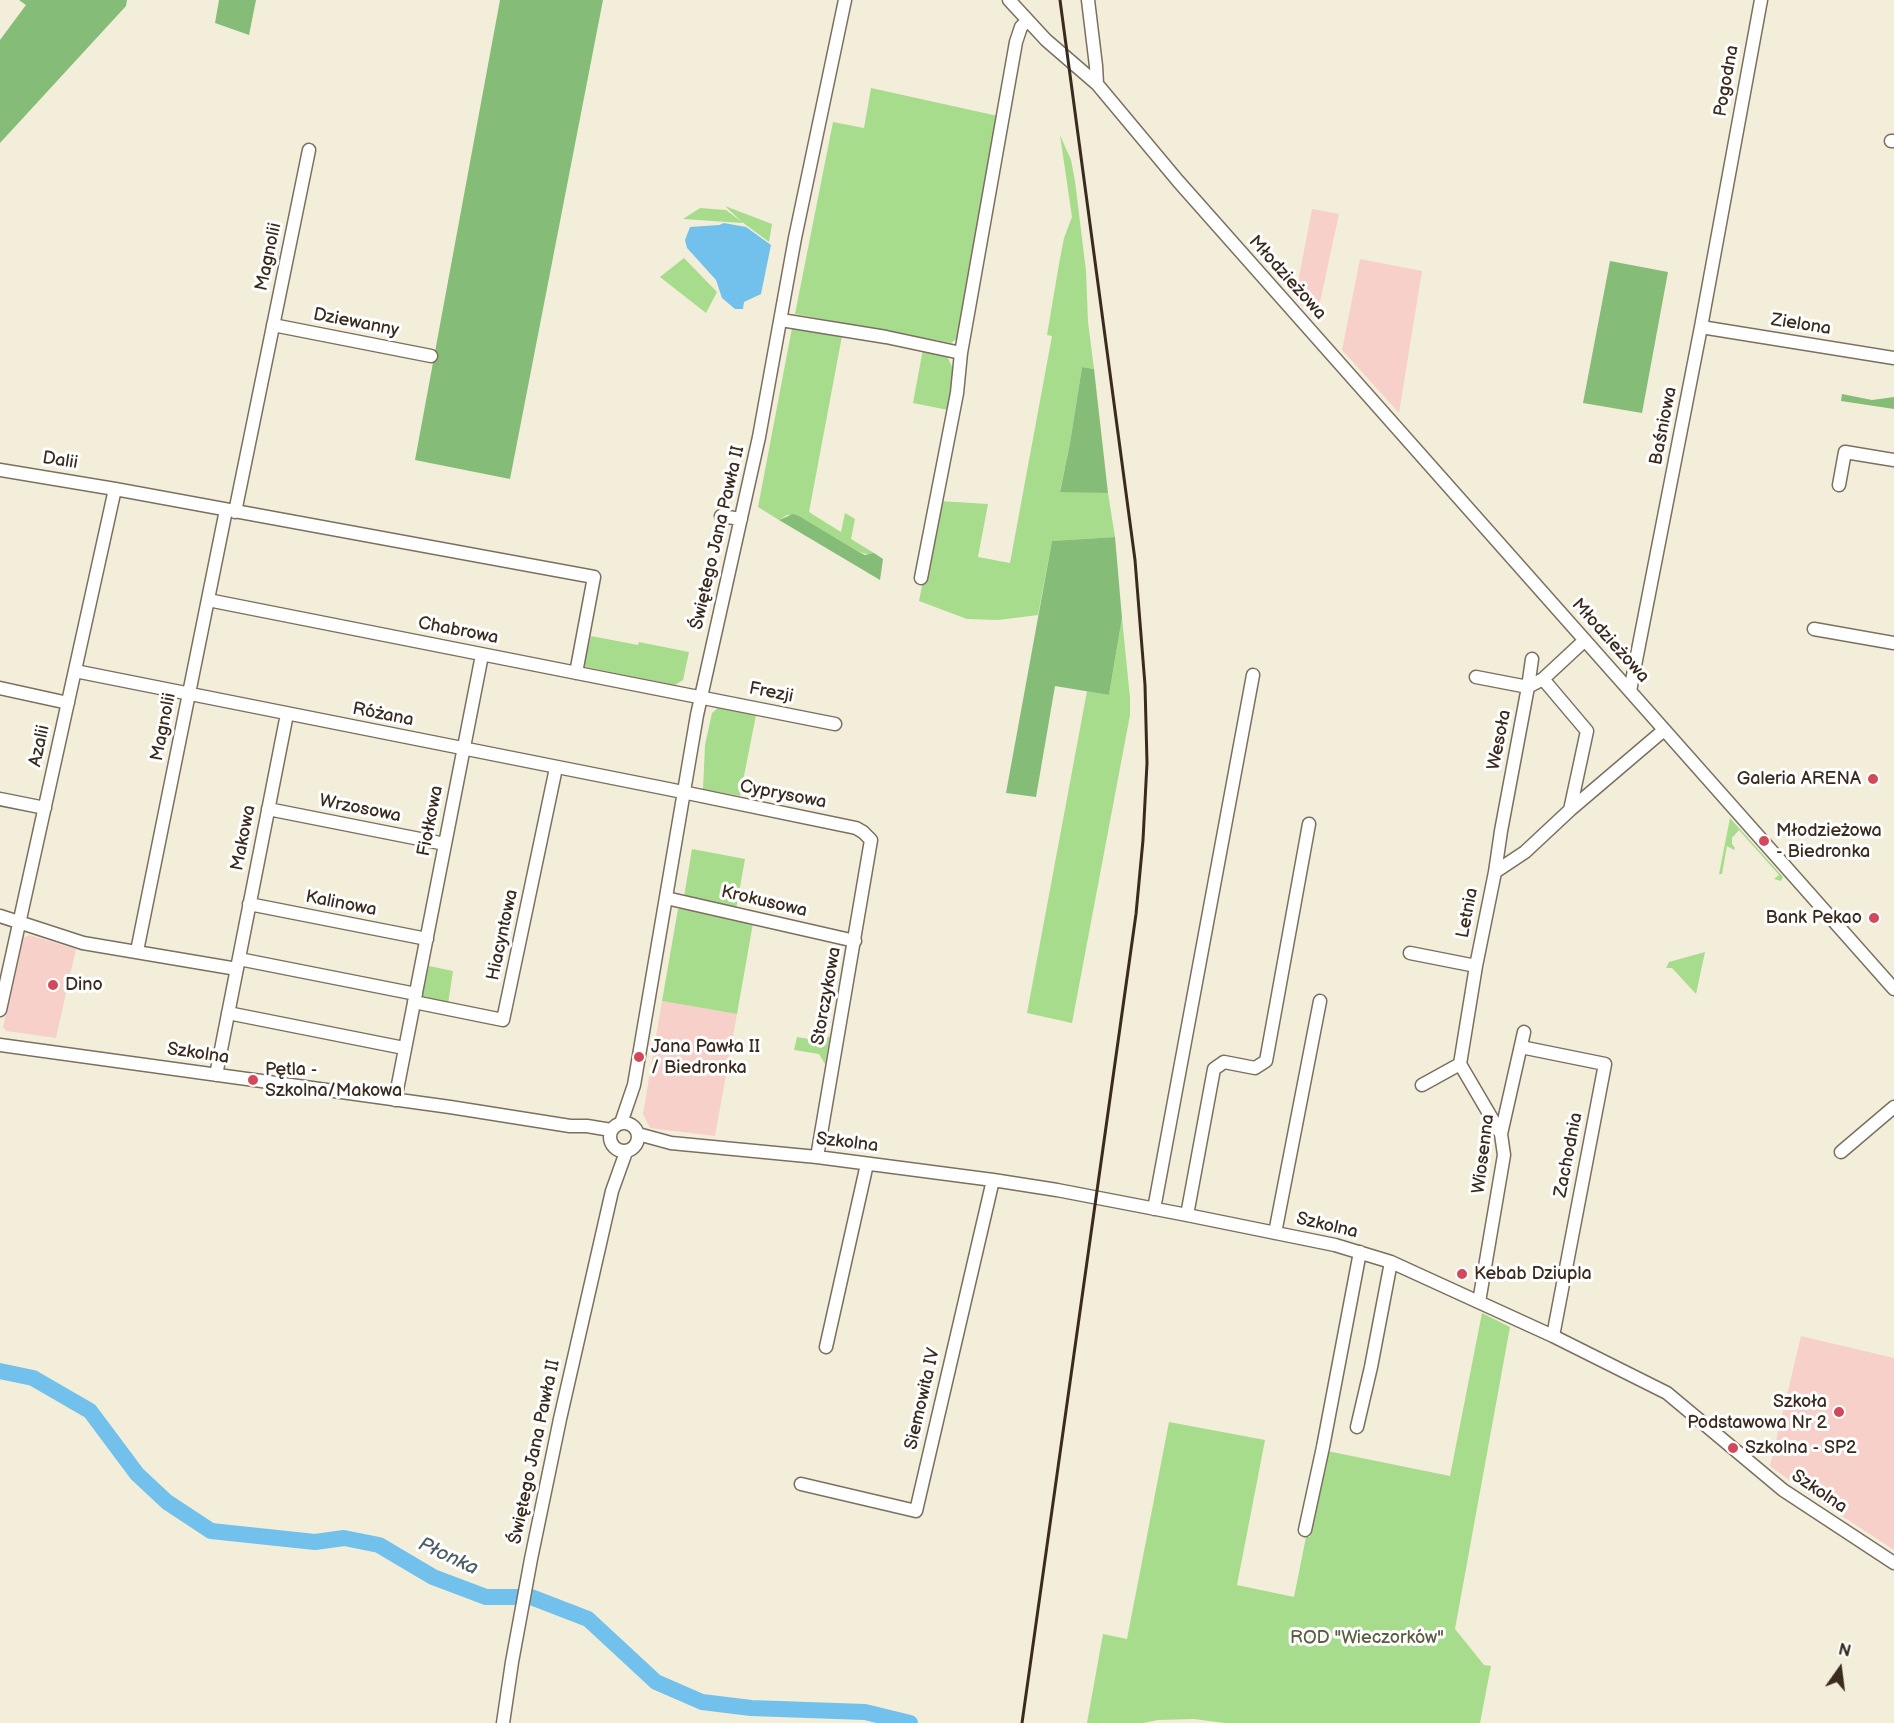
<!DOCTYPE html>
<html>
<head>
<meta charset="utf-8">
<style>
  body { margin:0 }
  #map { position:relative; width:1894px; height:1723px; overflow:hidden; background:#f2eeda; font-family:"Balsamiq Sans",sans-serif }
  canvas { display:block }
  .north { position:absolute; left:1810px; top:1639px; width:60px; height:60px; -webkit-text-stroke:4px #fff; paint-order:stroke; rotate:14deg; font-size:16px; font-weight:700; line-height:24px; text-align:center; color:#3b2a1e }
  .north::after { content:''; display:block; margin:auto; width:21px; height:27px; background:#3b2a1e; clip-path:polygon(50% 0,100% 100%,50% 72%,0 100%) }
</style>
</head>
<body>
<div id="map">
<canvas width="1894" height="1723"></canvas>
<div class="north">N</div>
</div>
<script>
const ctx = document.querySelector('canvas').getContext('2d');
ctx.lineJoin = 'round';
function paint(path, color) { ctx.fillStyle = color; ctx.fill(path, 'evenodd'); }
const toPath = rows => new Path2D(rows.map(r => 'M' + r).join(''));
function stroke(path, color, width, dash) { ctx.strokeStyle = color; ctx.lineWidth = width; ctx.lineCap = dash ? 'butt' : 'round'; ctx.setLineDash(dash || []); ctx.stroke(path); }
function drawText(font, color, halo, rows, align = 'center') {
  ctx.font = font + ' "Balsamiq Sans",sans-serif'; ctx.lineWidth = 6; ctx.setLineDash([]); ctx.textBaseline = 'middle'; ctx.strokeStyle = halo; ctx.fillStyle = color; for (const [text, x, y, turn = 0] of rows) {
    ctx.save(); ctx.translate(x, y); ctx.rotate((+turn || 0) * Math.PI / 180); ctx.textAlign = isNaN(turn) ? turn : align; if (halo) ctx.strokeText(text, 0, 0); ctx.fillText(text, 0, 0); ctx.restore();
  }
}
const built = toPath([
  [1312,209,1339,214,1316,321,1295,298],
  [1360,259,1422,271,1399,413,1342,350],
  [29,935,76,949,56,1038,6,1031,3,1027,23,938],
  [662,1001,737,1014,715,1136,650,1128,643,1114],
  [1801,1336,1894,1358,1894,1550,1807,1493,1770,1466]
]);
const green = toPath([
  [871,88,998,116,958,338,951,343,795,314,833,122,864,128],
  [1060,135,1071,160,1075,181,1086,271,1088,322,1094,369,1082,367,1070,443,1060,491,1108,493,1115,537,1052,541,1038,615,998,620,967,619,919,601,939,501,988,504,978,557,1010,563,1052,336,1047,335,1059,264,1064,238,1072,217],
  [725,206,772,224,769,242,742,222,742,223,683,219,700,208,726,210,742,222],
  [684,258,717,292,706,313,660,277],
  [792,328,842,336,809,512,841,532,845,513,855,519,851,539,874,553,870,555,859,552,801,517,787,515,779,520,758,507],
  [923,349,937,352,948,358,954,371,948,410,913,403],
  [1122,618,1130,698,1130,715,1072,1023,1027,1013,1087,691,1109,695],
  [591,636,638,645,639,642,689,652,683,680,675,685,586,667,584,665],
  [719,707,756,715,740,796,703,789,705,745,712,713],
  [1730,818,1783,877,1781,881,1774,879,1779,875,1739,830,1732,838,1732,844,1735,848,1734,850,1727,846,1722,874,1719,874],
  [692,849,745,859,736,909,684,897],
  [688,908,753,923,737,1014,662,1001,678,909],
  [1705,952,1696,994,1672,968,1666,968,1669,962],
  [429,966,453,971,448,1004,421,999],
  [830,1036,825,1064,819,1054,794,1050,797,1037,821,1041],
  [1482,1313,1510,1327,1455,1629,1484,1665,1491,1666,1480,1723,1225,1723,1194,1719,1158,1720,1143,1723,1087,1723,1103,1634,1127,1639,1169,1422,1265,1440,1237,1585,1294,1597,1306,1537,1310,1537,1327,1451,1450,1476]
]);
const forest = toPath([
  [19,0,127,0,126,6,0,143,0,40,26,5],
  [219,0,256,0,249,35,215,23],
  [500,0,603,0,510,479,415,460],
  [1610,261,1668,272,1642,413,1583,403],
  [1082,367,1094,369,1108,493,1060,492,1070,443],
  [1842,394,1872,400,1894,397,1894,409,1841,401],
  [793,514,801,517,859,552,865,555,874,553,883,559,880,580,779,520],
  [1115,537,1122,618,1109,695,1055,686,1036,797,1006,793,1052,541]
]);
const water = toPath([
  [724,223,746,227,771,245,761,294,744,302,743,309,735,309,722,298,716,280,687,248,685,240,690,227,719,225]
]);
const river = toPath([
  [0,1371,33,1378,90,1411,137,1474,167,1502,211,1531,315,1542,344,1538,379,1545,433,1577,486,1597,531,1597,588,1619,656,1682,702,1702,751,1708,865,1712,910,1723]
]);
const minor = toPath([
  [1009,0,1046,40,1097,84,1178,181,1894,989],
  [1088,0,1096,66,1097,84],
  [1891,141,1894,141],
  [781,320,886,337,961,353],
  [273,325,431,356],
  [1701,327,1894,358],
  [0,470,115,489,594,577,576,673],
  [1839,485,1845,452,1894,460],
  [235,512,309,150],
  [721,516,741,519],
  [921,578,957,393,961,353,1016,42,1021,27,1027,21],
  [208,600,835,724],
  [1814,629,1894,643],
  [75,671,668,789,856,828,863,832,871,840,817,1157],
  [1476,677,1528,687,1532,659],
  [1543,679,1587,731,1570,810],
  [0,688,68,703],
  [1630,691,1701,327,1761,0],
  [0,799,45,808],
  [268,809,445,844],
  [1495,872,1501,831,1528,687,1543,679,1585,640],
  [666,898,855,941],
  [249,904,427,939],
  [0,916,83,943,237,969],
  [137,951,226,510],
  [1410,953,1476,966],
  [239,959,416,994],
  [414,1002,503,1020,556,768],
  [0,1010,115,489],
  [228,1013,404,1048],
  [0,1045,450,1107,570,1126,587,1126,611,1130],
  [1521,1047,1605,1064,1553,1336],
  [216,1075,287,714],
  [1422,1085,1460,1064],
  [395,1100,482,655],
  '610 1137a14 14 0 1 1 28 0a14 14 0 1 1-28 0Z',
  [621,1123,634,1085,697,715,759,437,795,238,845,0],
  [638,1134,671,1143,817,1157,993,1180,1057,1190,1187,1215,1335,1245,1391,1262,1553,1336,1667,1393,1783,1490,1894,1563],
  [1501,1134,1460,1064,1476,966,1495,872,1525,852,1570,810,1664,730],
  [1841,1152,1894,1107],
  [1154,1209,1253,675],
  [1187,1215,1214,1069,1224,1062,1255,1068,1266,1061,1309,824],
  [1275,1233,1320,1001],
  [1479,1302,1504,1155,1501,1134,1524,1032],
  [826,1347,867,1164],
  [1357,1427,1371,1367,1391,1262],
  [801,1484,916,1511,993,1180],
  [1305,1530,1323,1447,1360,1252],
  [503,1723,512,1662,531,1559,560,1419,612,1191,626,1152]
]);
const rail = toPath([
  [1022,1723,1136,914,1143,840,1147,763,1145,685,1135,560,1060,0]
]);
const markers = [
  [1873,779,6,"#d1495b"],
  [1764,841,6,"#d1495b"],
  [1874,918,6,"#d1495b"],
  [53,985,6,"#d1495b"],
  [639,1057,6,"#d1495b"],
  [253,1080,6,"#d1495b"],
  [1462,1274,6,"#d1495b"],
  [1839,1412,6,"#d1495b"],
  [1733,1448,6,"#d1495b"]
];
const streetNames = [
  ["Pogodna",1727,81,-80],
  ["Magnolii",269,257,-78],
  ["Młodzieżowa",1287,278,48],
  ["Dziewanny",356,323,11],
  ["Zielona",1801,325,9],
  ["Baśniowa",1664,426,-79],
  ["Dalii",60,461,9],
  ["Świętego Jana Pawła II",718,538,-77],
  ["Chabrowa",458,631,11],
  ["Młodzieżowa",1610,641,48],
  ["Frezji",771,693,11],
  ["Różana",383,715,11],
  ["Magnolii",164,727,-79],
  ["Wesoła",1500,740,-79],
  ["Azalii",40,746,-78],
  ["Cyprysowa",783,795,11],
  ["Wrzosowa",360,809,11],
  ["Fiołkowa",431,821,-79],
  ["Makowa",244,838,-79],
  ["Krokusowa",764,902,13],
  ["Kalinowa",341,904,11],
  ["Letnia",1468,913,-79],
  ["Hiacyntowa",503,935,-78],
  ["Storczykowa",827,996,-80],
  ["Szkolna",198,1054,8],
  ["Szkolna",847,1143,7],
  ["Wiosenna",1484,1154,-83],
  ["Zachodnia",1569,1155,-79],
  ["Szkolna",1327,1226,13],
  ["Siemowita IV",923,1399,-77],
  ["Świętego Jana Pawła II",535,1452,-78],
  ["Szkolna",1819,1492,34]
];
const poiNames = [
  ["Galeria ARENA",1861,779,"right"],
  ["Młodzieżowa",1776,831],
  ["- Biedronka",1776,852],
  ["Bank Pekao",1862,918,"right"],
  ["Dino",65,985],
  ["Jana Pawła II",651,1047],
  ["/ Biedronka",651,1068],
  ["Pętla -",265,1070],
  ["Szkolna/Makowa",265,1091],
  ["Kebab Dziupla",1474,1274],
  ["Szkoła",1827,1402,"right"],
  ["Podstawowa Nr 2",1827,1423,"right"],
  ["Szkolna - SP2",1745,1448]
];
const parkNames = [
  ["ROD \"Wieczorków\"",1367,1638]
];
const waterNames = [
  ["Płonka",448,1557,25]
];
paint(built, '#f7d1c9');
paint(green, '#a7dc8d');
paint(forest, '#85bc78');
paint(water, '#72c0ec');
stroke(river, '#72c0ec', 16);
stroke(minor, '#7b6f60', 15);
stroke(minor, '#fff', 12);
stroke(rail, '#3b2a1e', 3);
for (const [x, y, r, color] of markers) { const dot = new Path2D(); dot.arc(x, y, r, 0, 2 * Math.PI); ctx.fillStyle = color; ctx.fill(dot); stroke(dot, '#fff', 2); }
drawText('18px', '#3b2a1e', '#fff', streetNames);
drawText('18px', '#3b2a1e', '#fff', poiNames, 'left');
drawText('18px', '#5b5f3f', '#fff', parkNames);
drawText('italic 20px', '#4e5e66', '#fff', waterNames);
</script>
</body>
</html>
